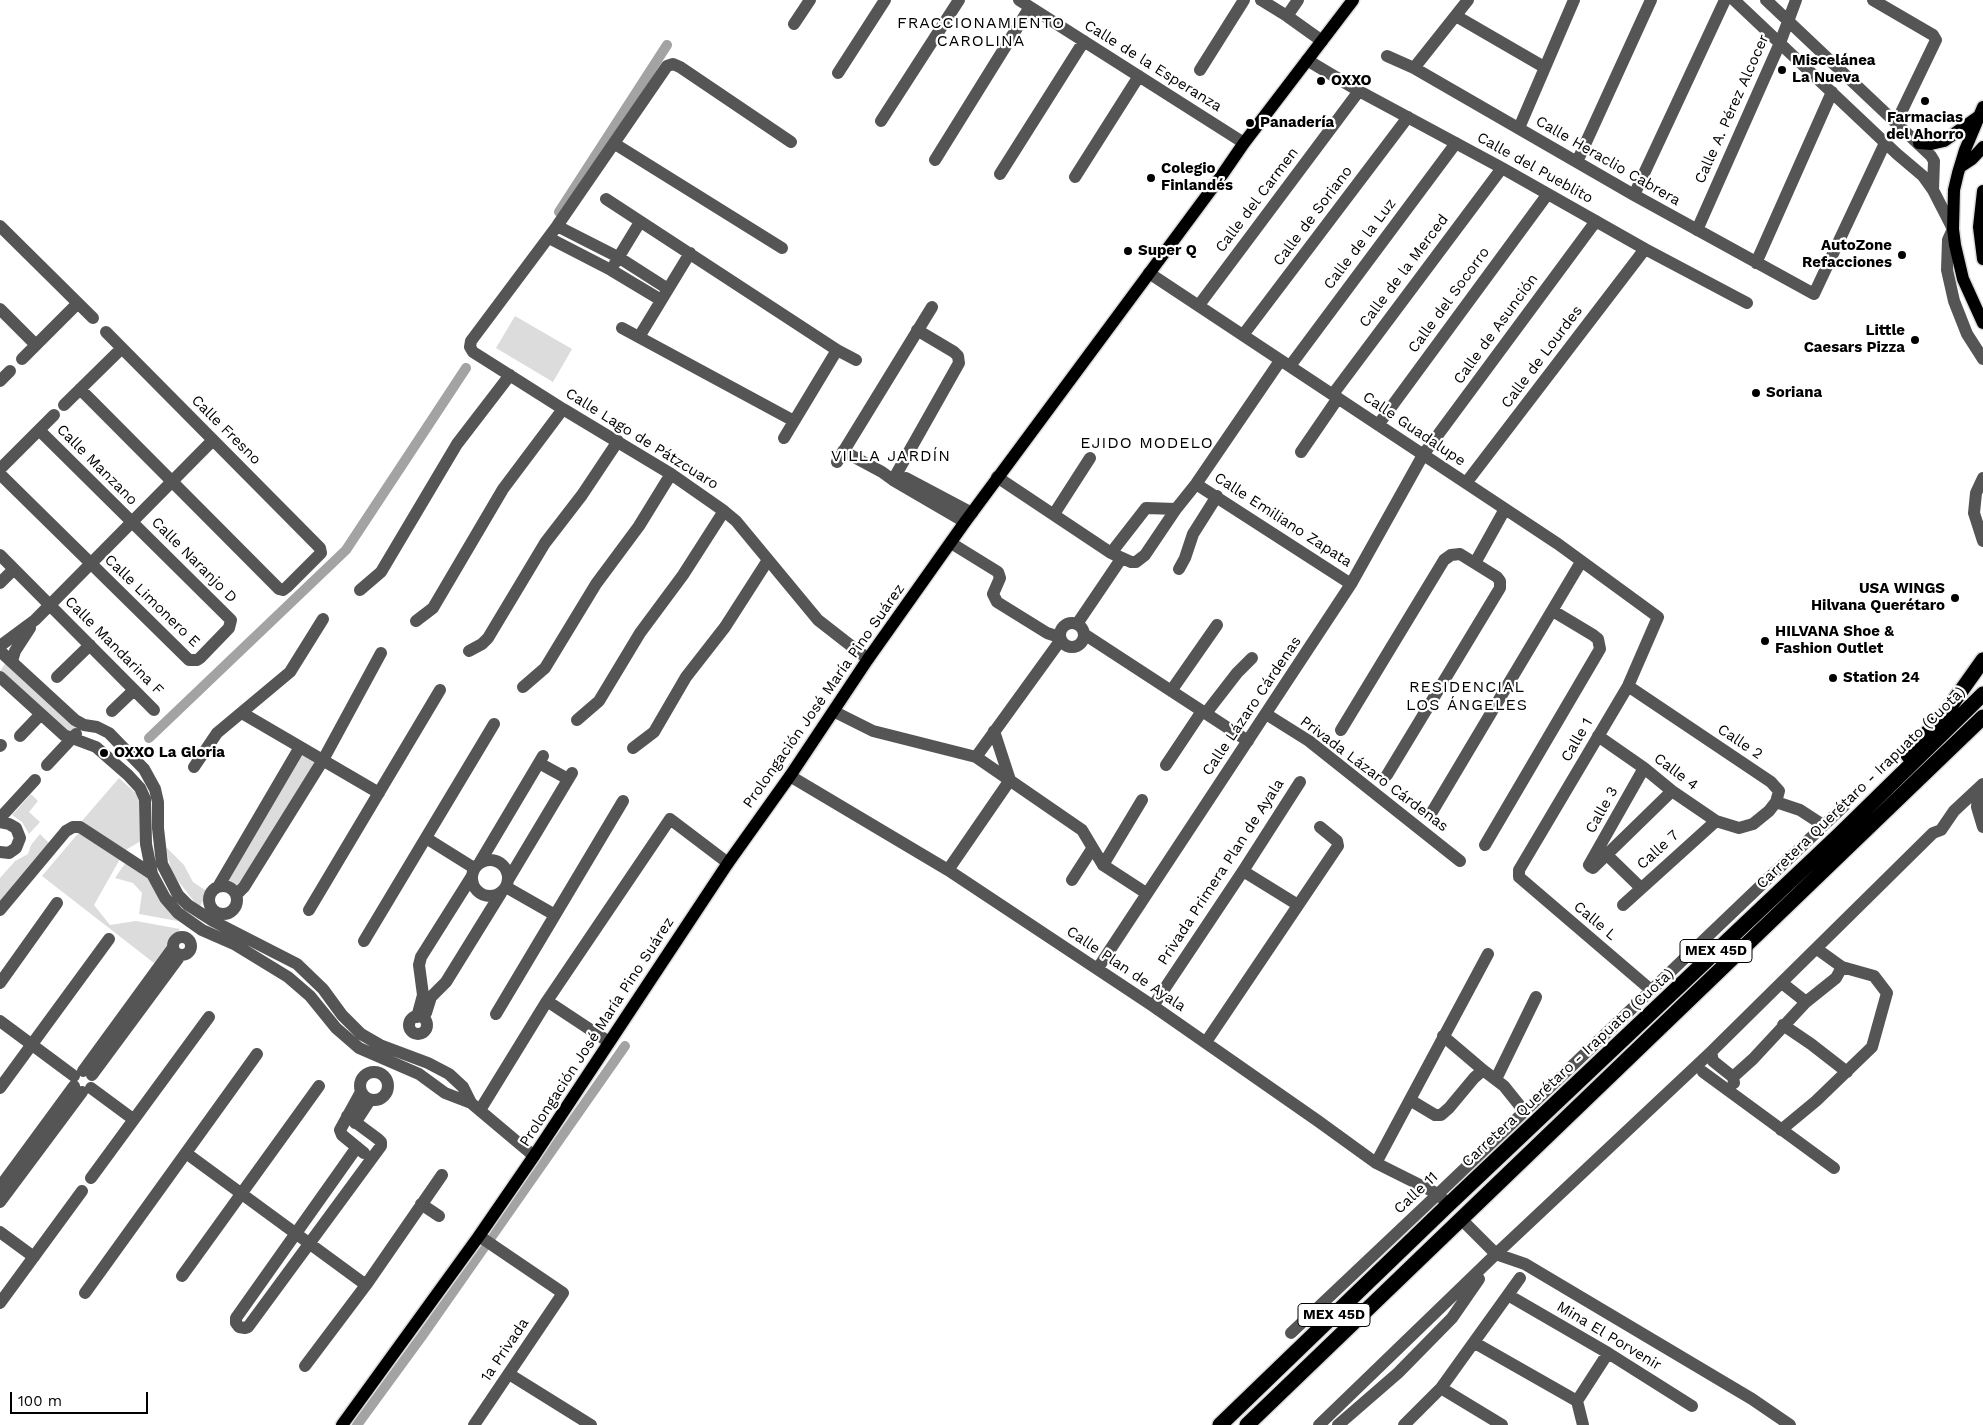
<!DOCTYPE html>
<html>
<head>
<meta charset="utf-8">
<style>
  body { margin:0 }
  #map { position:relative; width:1983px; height:1425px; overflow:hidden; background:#fff; font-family:"Work Sans",sans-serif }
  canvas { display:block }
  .scale { position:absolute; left:10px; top:1392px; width:138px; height:22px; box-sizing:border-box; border:2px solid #000; border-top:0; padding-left:6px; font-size:15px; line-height:18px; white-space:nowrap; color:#000; -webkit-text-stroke:4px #fff; paint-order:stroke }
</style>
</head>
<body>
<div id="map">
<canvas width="1983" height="1425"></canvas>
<div class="scale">100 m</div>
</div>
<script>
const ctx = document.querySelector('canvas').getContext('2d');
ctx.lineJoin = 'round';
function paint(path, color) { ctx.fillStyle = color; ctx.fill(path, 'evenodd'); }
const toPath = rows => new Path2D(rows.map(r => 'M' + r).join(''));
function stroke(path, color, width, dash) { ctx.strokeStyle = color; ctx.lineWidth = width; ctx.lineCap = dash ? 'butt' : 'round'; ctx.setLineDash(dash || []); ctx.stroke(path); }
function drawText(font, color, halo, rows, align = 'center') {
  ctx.font = font + ' "Work Sans",sans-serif'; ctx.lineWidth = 4.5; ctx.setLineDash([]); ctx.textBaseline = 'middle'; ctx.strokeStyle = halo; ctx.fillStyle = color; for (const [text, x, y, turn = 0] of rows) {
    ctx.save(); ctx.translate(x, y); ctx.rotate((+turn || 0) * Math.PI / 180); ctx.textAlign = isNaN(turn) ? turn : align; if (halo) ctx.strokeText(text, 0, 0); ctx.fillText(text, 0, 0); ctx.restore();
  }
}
const green = toPath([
  [515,316,572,349,553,382,496,348],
  [7,661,78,726,70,735,0,671],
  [300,753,317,762,237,891,231,886,223,884],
  [119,778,140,797,141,841,122,852,81,822],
  [31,794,38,801,29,812,40,822,29,834,22,822,12,815],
  [81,830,120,859,94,905,110,925,136,921,180,929,154,963,42,876],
  [40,834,49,843,0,909,0,878,15,861,28,854,31,845],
  [165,846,184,865,193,882,208,892,199,908,172,873],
  [126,862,149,877,183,922,139,914,142,893,133,883,115,878]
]);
const canal = toPath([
  [559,212,667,45],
  [149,738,346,550,466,368],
  [357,1425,422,1336,625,1046]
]);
const minor = toPath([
  [1019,0,1244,143],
  [1261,0,1287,16,1322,41],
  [1734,0,1897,154,1923,176,1933,190,1953,229,1948,240,1947,270,1954,301,1967,334,1983,359],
  [1766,0,1931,156,1934,161,1933,190],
  [1873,0,1933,35,1936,40,1896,123],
  [1287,16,1298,0],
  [1456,16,1544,67],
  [794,24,810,0],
  [1387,56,1414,68,1634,195,1814,294,1885,143],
  [1307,60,1359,91,1502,168,1645,249,1747,303],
  [1414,68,1468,0],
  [1200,70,1244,0],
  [838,73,885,0],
  [881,121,959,0],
  [1519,128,1574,0],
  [791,142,680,67,673,64,667,66,557,226,471,341,470,347,473,352,563,409,671,474,724,511,736,521,818,620,868,659],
  [615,144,782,248],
  [935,160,1030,7],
  [1577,162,1651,0],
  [1000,174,1084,41],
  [1075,177,1139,76],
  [1634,195,1725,0],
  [606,199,837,350,856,360],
  [0,226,93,318],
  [557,226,618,257,668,289],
  [1697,230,1780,43,1796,0],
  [549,238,611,270,661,300],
  [615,263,640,222],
  [1756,263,1832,92],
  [1149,273,1558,544,1658,617,1628,686,1519,870,1519,877,1651,990],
  [1199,305,1359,91],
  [0,309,36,345],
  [622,328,794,421],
  [1243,335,1408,117],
  [639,337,690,253],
  [22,359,78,303],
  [1290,366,1456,143],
  [0,381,10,371],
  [80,389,279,589,283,590,287,587,321,553,320,548,106,332],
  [1333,394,1502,168],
  [64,405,122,348],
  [1378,425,1547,195],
  [784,438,837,350],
  [843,451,882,472,893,480,965,522],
  [1301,452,1338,398],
  [837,462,932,307],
  [0,469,54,415],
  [0,474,189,660,197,660,200,658,229,628,231,620,39,430],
  [997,477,1111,553,1131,562,1136,562,1145,555,1176,509],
  [906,478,972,513],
  [1983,478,1976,493,1974,513,1983,541],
  [893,480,959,363,958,356,954,352,917,330],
  [1466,483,1645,249],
  [1196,484,1351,584],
  [1054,514,1090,458],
  [951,543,998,572,1000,578,993,594,997,602,1047,633,1059,637],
  [1111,553,1146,508,1176,509,1196,484,1280,361],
  [0,555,154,710],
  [1475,563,1505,509],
  [1179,569,1185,558,1193,534,1217,496],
  [0,583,14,569],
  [360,590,381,572,457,444,510,375],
  [416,621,433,608,503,489,563,409],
  '1060 635a12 12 0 1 1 24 0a12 12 0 1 1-24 0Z',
  [1077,624,1121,559],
  [1084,634,1248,741],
  [0,646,35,620,213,440],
  [0,651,75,720,84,725,97,727,109,733,144,769,155,789,158,802,158,828,162,864,178,895,188,905,213,921,297,964,323,989,342,1015,361,1034,380,1045,428,1063,449,1074,463,1087,471,1103,534,1156],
  [469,651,482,644,488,638,545,543,582,495,618,441],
  [12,661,15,651,30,628],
  [0,677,64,735,96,747,128,775,140,788,145,799,146,844,152,874,165,898,178,913,202,930,234,944,288,977,310,996,336,1028,359,1048,419,1074,445,1093,471,1103],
  [57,677,90,645],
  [523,687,545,668,596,584,639,526,671,474],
  [1171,691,1217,625],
  [112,711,134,690],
  [835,712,873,731,976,757,1082,830,1103,865,1146,893],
  [242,713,379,793],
  [1206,713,1237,673,1252,658],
  [1266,714,1309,741,1460,861],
  [577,720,599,701,640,633,683,575,724,511],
  [1341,730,1444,560,1451,555,1460,554,1497,577,1500,581,1500,588,1387,775],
  [20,736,41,714],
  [1598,736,1644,768,1672,791,1716,821,1739,828,1753,824,1769,811,1776,802,1779,791,1771,782,1628,686],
  [0,746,1,745],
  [633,748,654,732,686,677,725,627,768,560],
  [976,757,1060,641],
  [539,763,568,779],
  [47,765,76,734],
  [1166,765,1202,711],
  [194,767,217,733,290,672,323,619],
  [790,776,948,870,1153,1006,1318,1121,1376,1163,1438,1194,1444,1200],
  [1983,787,1978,795,1977,807,1983,827],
  [1776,802,1800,810,1823,825],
  [1432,812,1581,562],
  [0,818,35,780],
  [0,822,9,824,16,828,20,838,16,848,9,853,0,852],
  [426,838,474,868],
  [1485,845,1600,649,1598,639,1593,635,1553,611],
  [1606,854,1641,888],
  '472 878a18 18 0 1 1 36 0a18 18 0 1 1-36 0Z',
  [480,862,543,756],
  [1103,865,1142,800],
  [1591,867,1589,865,1644,768],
  [1593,868,1672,791],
  [948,870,1010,780,994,731],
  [1243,871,1298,905],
  [508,880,572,773],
  [1072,880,1092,849],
  '209 900a14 14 0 1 1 28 0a14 14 0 1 1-28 0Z',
  [218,887,300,747],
  [506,887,555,915],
  [236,895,244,887,323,760,381,653],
  [1623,905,1716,821],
  [0,910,66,831,73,827,80,827,152,874],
  [309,910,440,690],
  '173 946a9 9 0 1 1 18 0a9 9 0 1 1-18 0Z',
  [364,941,494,724],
  [1098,968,1351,584,1423,455,1596,221],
  [0,983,57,903],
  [1782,983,1806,1002],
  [547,1001,609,1042],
  [1153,1006,1243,871,1300,782],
  [426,1013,431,997,446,982,501,893],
  [496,1014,623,801],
  '409 1025a9 9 0 1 1 18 0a9 9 0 1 1-18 0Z',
  [417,1017,423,995,419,965,421,957,472,876],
  [0,1021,74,1076],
  [1783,1025,1811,1044,1847,1072],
  [1443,1036,1483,1070],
  [1206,1042,1338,846,1337,841,1320,827],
  [1711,1052,1713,1061,1733,1077,1734,1083],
  [83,1071,172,949],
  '360 1086a14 14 0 1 1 28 0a14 14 0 1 1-28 0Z',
  [1703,1072,1834,1168],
  [92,1075,180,956],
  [1733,1077,1753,1059,1806,1002,1836,978,1842,967],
  [1496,1079,1536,997],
  [0,1088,109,939],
  [91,1088,133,1119],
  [361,1092,340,1130,342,1135,364,1153],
  [1410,1100,1435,1115,1441,1115,1449,1108,1474,1078,1483,1070,1504,1086,1524,1111],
  [480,1110,547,1001,670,819,728,863],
  [347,1116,378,1139,381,1142,381,1146,248,1327,245,1328,239,1327,236,1323,236,1318,357,1147],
  [355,1123,370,1100],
  [1781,1130,1816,1101,1872,1047,1887,993,1874,976,1842,967,1817,949],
  [186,1153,366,1285],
  [1376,1163,1488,954],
  [91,1178,209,1017],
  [0,1187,74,1086],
  [0,1202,82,1092],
  [421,1204,439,1216],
  [1467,1225,1496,1254,1525,1264,1752,1399,1790,1425],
  [0,1232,34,1257],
  [182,1276,319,1086],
  [85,1293,257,1054],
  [1508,1295,1608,1353,1692,1406],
  [0,1303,82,1191],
  [1291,1333,1438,1194,1844,806],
  [1475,1343,1577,1401],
  [305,1366,366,1285,442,1175],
  [509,1374,591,1425],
  [1441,1388,1502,1425],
  [474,1425,563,1293,479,1236],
  [1319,1425,1496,1254,1711,1052,1933,833,1941,830,1954,811,1983,784],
  [1338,1425,1398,1373,1452,1318,1479,1279],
  [1404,1425,1441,1388,1520,1278],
  [1583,1425,1577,1401,1608,1353]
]);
const major = toPath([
  [1983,107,1965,150,1958,173,1954,190,1953,229,1955,245,1963,279,1983,323],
  [1919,143,1931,144,1944,141,1978,117],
  [1960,167,1972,159,1983,147],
  [1983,191,1979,227,1983,259],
  [342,1425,479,1236,534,1156,728,863,790,776,868,659,965,522,1222,175,1244,143,1353,0]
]);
const highway = toPath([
  [1908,755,1949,708,1983,660],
  [1220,1425,1448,1205,1839,835,1983,694],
  [1247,1425,1983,717]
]);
const markers = [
  [1782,70,5,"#000"],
  [1321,81,5,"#000"],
  [1925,101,5,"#000"],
  [1250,123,5,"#000"],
  [1151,178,5,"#000"],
  [1128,251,5,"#000"],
  [1902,255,5,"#000"],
  [1915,340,5,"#000"],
  [1756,393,5,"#000"],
  [1955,598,5,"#000"],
  [1765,641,5,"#000"],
  [1833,678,5,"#000"],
  [104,753,5,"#000"]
];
const shields = [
  [1716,951,72],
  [1334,1315,72]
];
const shieldNames = [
  ["MEX 45D",1716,951],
  ["MEX 45D",1334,1315]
];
const poiNames = [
  ["Miscelánea",1792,61],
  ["La Nueva",1792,78],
  ["OXXO",1331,81],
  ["Farmacias",1925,118,"center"],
  ["del Ahorro",1925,135,"center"],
  ["Panadería",1260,123],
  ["Colegio",1161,169],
  ["Finlandés",1161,186],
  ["AutoZone",1892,246,"right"],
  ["Refacciones",1892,263,"right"],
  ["Super Q",1138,251],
  ["Little",1905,331,"right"],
  ["Caesars Pizza",1905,348,"right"],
  ["Soriana",1766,393],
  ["USA WINGS",1945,589,"right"],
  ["Hilvana Querétaro",1945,606,"right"],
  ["HILVANA Shoe &",1775,632],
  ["Fashion Outlet",1775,649],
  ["Station 24",1843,678],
  ["OXXO La Gloria",114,753]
];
const streetNames = [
  ["Calle de la Esperanza",1153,66,32],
  ["Calle A. Pérez Alcocer",1732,109,-66],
  ["Calle Heraclio Cabrera",1608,161,30],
  ["Calle del Pueblito",1535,168,29],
  ["Calle del Carmen",1257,200,-53],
  ["Calle de Soriano",1313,216,-53],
  ["Calle de la Luz",1360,244,-53],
  ["Calle de la Merced",1404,271,-53],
  ["Calle del Socorro",1449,300,-54],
  ["Calle de Asunción",1496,329,-54],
  ["Calle de Lourdes",1542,357,-53],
  ["Calle Guadalupe",1414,429,34],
  ["Calle Fresno",226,430,45],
  ["Calle Lago de Pátzcuaro",642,439,32],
  ["Calle Manzano",97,465,45],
  ["Calle Emiliano Zapata",1283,520,33],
  ["Calle Naranjo D",194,560,45],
  ["Calle Limonero E",152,601,44],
  ["Calle Mandarina F",114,646,45],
  ["Prolongación José María Pino Suárez",824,696,-55],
  ["Calle Lázaro Cárdenas",1252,706,-56],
  ["Calle 1",1577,740,-60],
  ["Calle 2",1740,742,34],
  ["Calle 4",1676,772,37],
  ["Privada Lázaro Cárdenas",1374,774,37],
  ["Carretera Querétaro - Irapuato (Cuota)",1861,788,-44],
  ["Calle 3",1602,810,-61],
  ["Calle 7",1658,850,-42],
  ["Privada Primera Plan de Ayala",1221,872,-57],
  ["Calle L",1595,921,40],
  ["Calle Plan de Ayala",1126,969,34],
  ["Prolongación José María Pino Suárez",597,1032,-57],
  ["Carretera Querétaro - Irapuato (Cuota)",1568,1068,-43],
  ["Calle 11",1416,1193,-43],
  ["Mina El Porvenir",1609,1336,31],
  ["1a Privada",505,1350,-56]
];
const neighbourhoodNames = [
  ["FRACCIONAMIENTO",981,23],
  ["CAROLINA",981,41],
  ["EJIDO MODELO",1147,443],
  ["VILLA JARDÍN",891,456],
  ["RESIDENCIAL",1467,687],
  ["LOS ÁNGELES",1467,705]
];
paint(green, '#dcdcdc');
stroke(canal, '#a3a3a3', 10);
stroke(major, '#dbdbdb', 15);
stroke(highway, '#dbdbdb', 18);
stroke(minor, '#555', 12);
stroke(major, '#000', 12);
stroke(highway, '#000', 15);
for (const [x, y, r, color] of markers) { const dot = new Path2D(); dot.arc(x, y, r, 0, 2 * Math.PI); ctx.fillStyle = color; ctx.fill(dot); stroke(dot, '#fff', 2); }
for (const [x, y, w] of shields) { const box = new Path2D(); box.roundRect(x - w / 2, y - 11.5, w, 23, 4); ctx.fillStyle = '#fff'; ctx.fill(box); stroke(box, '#000', 1); }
drawText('bold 14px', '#000', null, shieldNames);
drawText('bold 15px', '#000', '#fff', poiNames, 'left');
drawText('15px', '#000', '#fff', streetNames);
ctx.letterSpacing = '1px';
drawText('16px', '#000', '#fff', neighbourhoodNames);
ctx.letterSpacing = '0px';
</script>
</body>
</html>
